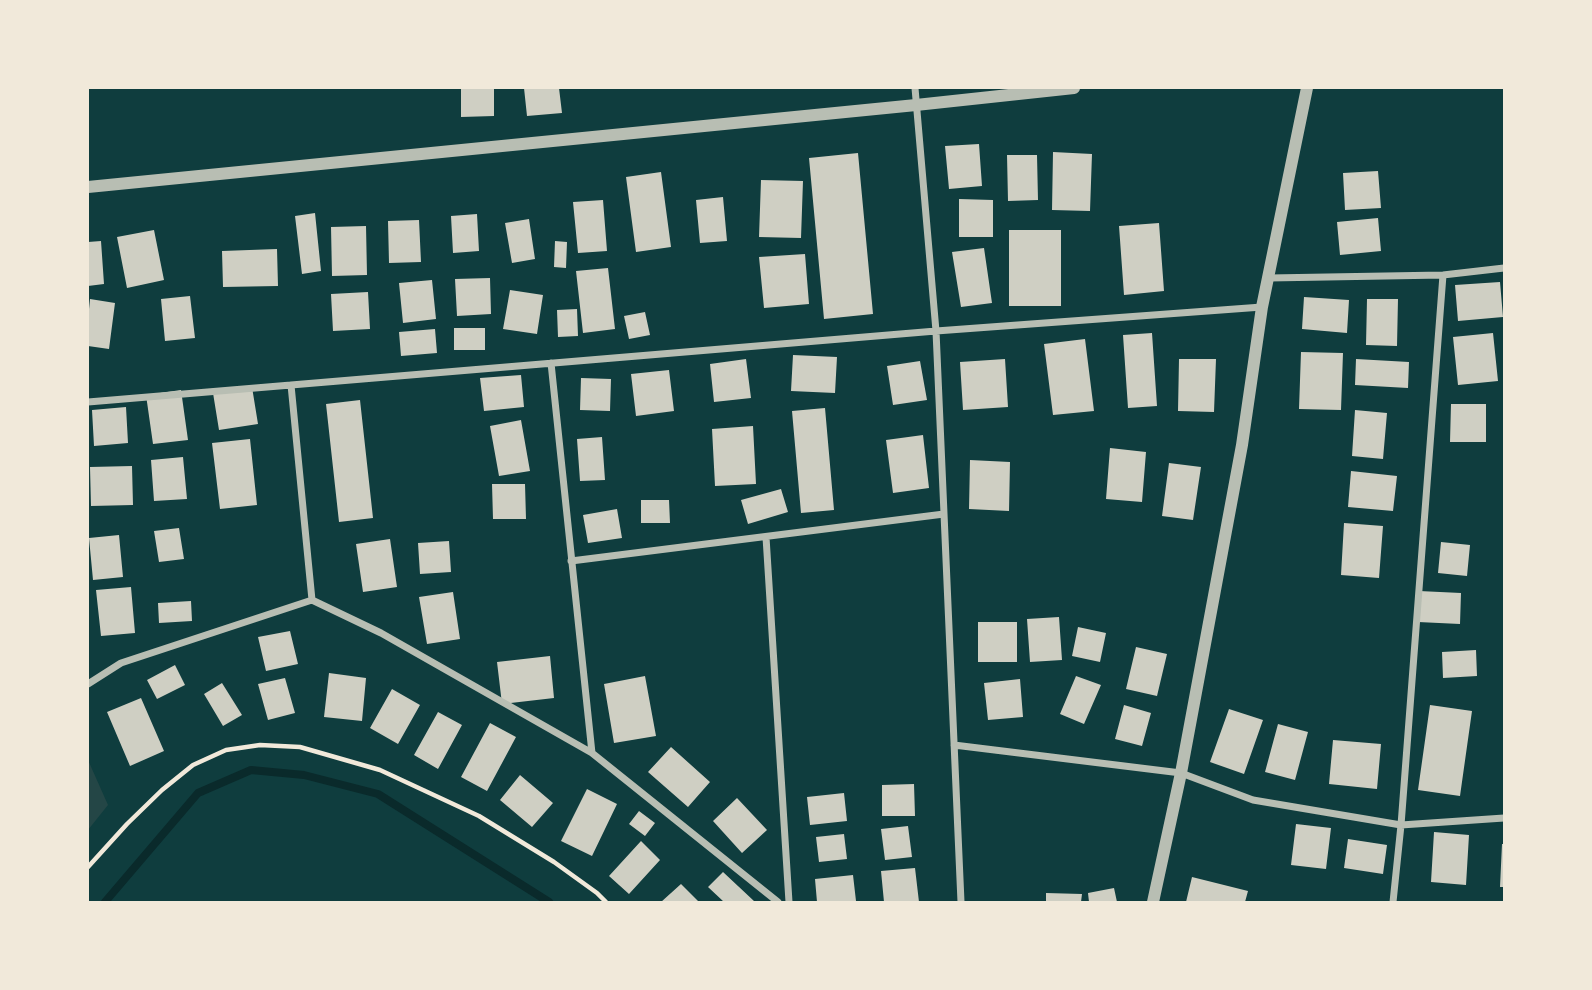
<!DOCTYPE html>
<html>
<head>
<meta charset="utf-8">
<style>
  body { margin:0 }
  #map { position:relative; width:1592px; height:990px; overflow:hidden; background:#0f3d3e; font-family:"DejaVu Sans",sans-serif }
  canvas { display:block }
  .frame { position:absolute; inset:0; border:89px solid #f1e9da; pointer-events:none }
</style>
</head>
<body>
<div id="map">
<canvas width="1592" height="990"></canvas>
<div class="frame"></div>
</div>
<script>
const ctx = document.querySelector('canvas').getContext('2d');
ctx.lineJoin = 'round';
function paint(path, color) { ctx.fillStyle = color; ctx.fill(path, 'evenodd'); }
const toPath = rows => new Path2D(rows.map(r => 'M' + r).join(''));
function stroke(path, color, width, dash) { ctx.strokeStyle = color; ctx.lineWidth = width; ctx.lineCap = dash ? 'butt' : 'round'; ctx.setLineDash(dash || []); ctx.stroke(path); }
const green = toPath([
  [88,760,108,805,88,830]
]);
const stream = toPath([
  [105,902,198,793,251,770,304,775,378,794,549,902]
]);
const building = toPath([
  [461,88,494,88,494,116,461,117],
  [524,88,559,88,562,113,527,116],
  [979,144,982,186,949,189,945,146],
  [1053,152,1092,154,1090,211,1052,210],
  [858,153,873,314,824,319,809,158],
  [1007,155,1037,155,1038,200,1008,201],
  [1378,171,1381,208,1345,210,1343,173],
  [661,172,671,247,636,252,626,177],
  [761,180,803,181,801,238,759,237],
  [723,197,727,241,700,243,696,200],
  [959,199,993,200,993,237,959,237],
  [603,200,607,251,578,253,573,202],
  [315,213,321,271,302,274,295,216],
  [477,214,479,251,453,253,451,216],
  [1378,218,1381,251,1340,255,1337,222],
  [529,219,535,259,512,263,505,223],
  [419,220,421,262,389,263,388,221],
  [1159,223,1164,291,1124,295,1119,226],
  [366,226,367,275,332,276,331,227],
  [154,230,164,280,127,288,117,237],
  [1009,230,1061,230,1061,306,1009,306],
  [101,241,104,284,88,286,88,242],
  [555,241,567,242,566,268,554,267],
  [984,248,992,303,961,307,952,252],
  [277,249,278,286,223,287,222,251],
  [805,254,809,304,764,308,759,257],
  [608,268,615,329,583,333,576,271],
  [490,278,491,314,457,316,455,279],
  [432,280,436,319,403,323,399,283],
  [1500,282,1503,317,1458,321,1455,285],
  [510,290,543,295,537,334,503,329],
  [368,292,370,329,333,331,331,294],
  [190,296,195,338,165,341,161,299],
  [1304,297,1349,300,1347,333,1302,329],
  [90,299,115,303,109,349,88,346,88,319],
  [1367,299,1398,299,1397,346,1366,345],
  [577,309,578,336,558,337,557,310],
  [645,312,650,335,629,339,624,316],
  [454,328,485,328,485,350,454,350],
  [435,329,437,353,401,356,399,332],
  [1152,333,1157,406,1128,408,1123,335],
  [1493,333,1498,381,1458,385,1453,337],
  [1085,339,1094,411,1053,415,1044,344],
  [1301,352,1343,353,1341,410,1299,409],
  [793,355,837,357,835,393,791,391],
  [746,359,751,398,714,402,710,364],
  [1005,359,1008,407,963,410,960,362],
  [1179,359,1216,359,1214,412,1178,411],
  [1356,359,1409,362,1408,388,1355,385],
  [920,361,927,400,893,405,887,366],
  [669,370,674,411,636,416,631,374],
  [521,375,524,407,484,411,480,378],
  [581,378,611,379,610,411,580,410],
  [252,387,258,424,219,430,213,393],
  [181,390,188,440,153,444,146,395],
  [360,400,373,518,339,522,326,404],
  [1451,404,1486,404,1486,442,1450,442],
  [126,407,128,443,94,446,92,410],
  [825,408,834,510,801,513,792,411],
  [1355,410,1387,413,1383,459,1352,456],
  [521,420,530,471,499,476,490,426],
  [753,426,756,484,715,486,712,429],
  [923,435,929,488,893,493,886,440],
  [602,437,605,480,580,481,577,439],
  [250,439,257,505,220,509,212,443],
  [1110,448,1146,452,1142,502,1106,499],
  [183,457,187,499,154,501,151,460],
  [970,460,1010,462,1009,511,969,509],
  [1169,463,1201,467,1193,520,1162,516],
  [132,466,133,505,91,506,90,467],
  [1351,471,1397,476,1393,511,1348,507],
  [492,484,525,484,526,519,493,519],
  [781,489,788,512,748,524,741,500],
  [641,500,669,500,670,523,641,523],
  [617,509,622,538,588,543,583,515],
  [1344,523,1383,526,1379,578,1341,575],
  [179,528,184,559,159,562,154,531],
  [119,535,123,577,93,580,89,538],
  [390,539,397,587,363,592,356,544],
  [449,541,451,572,420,574,418,543],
  [1441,542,1470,545,1467,576,1438,573],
  [131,587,135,633,101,636,96,590],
  [1419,591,1461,593,1460,624,1418,622],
  [453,592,460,639,427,644,419,597],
  [191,601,192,621,159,623,158,603],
  [1059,617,1062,660,1030,662,1027,619],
  [978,622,1017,622,1017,662,978,662],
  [1078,627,1106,633,1100,662,1072,656],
  [290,631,298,664,266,671,258,637],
  [1136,647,1167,654,1157,696,1126,689],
  [1476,650,1477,676,1443,678,1442,652],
  [550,656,554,698,502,704,497,662],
  [175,665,185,685,157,699,147,680],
  [329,673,366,678,362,721,324,717],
  [645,676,656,736,614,743,604,684],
  [1076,676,1101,685,1084,724,1060,714],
  [285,678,295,713,268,720,258,684],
  [1020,679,1023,717,988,720,984,683],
  [222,683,242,715,223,726,204,694],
  [392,689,420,705,398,744,370,728],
  [141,698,164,751,130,766,107,712],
  [1124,705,1151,713,1142,746,1115,739],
  [1430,705,1472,711,1460,796,1418,790],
  [1229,709,1263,720,1244,774,1210,762],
  [438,712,462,725,438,769,414,755],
  [490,723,516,737,487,791,461,777],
  [1278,724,1308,732,1295,780,1265,772],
  [1333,740,1381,744,1377,789,1329,784],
  [671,747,710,782,688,807,648,772],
  [520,775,553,803,532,827,500,800],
  [914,784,915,816,882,816,882,785],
  [587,789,617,804,592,856,561,841],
  [844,793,847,821,810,825,807,797],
  [737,798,767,830,742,853,713,821],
  [639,811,655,823,645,836,629,824],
  [1296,824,1331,828,1326,869,1291,865],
  [908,826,912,857,885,860,881,829],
  [1434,832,1469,835,1466,885,1431,882],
  [844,834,847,859,819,862,816,837],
  [1348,839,1387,845,1383,874,1344,868],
  [641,841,660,860,629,894,609,876],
  [1502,844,1504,844,1504,887,1500,887],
  [915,868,919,902,884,902,881,871],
  [723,872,754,901,752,902,724,902,708,887],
  [853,875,856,901,817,902,815,879],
  [1192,877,1248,891,1245,902,1186,902],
  [681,884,699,902,661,902],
  [1114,888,1117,902,1089,902,1088,893],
  [1046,893,1082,894,1081,902,1046,902]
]);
const path = toPath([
  [88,867,127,824,162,790,193,765,226,750,260,745,300,747,380,770,479,816,554,862,597,893,606,902]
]);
const minor = toPath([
  [915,88,936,331,961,902],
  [1269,278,1443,275,1504,268],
  [551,363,592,753],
  [291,385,312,600],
  [88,402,936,331,1262,307],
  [766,537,789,902],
  [571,561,944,514],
  [88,684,121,663,312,600,381,633,592,753,778,902],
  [954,745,1181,773,1253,800,1401,825,1504,818],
  [1393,902,1401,825,1443,275]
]);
const tertiary = toPath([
  [88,187,916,105,1074,88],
  [1153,902,1181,773,1242,445,1262,307,1307,88]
]);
paint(green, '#244646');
stroke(stream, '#0a2a2b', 8);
paint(building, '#cfcfc3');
stroke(path, '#f1e9da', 4.5);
stroke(minor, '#b8beb3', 7);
stroke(tertiary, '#b8beb3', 12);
</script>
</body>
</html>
